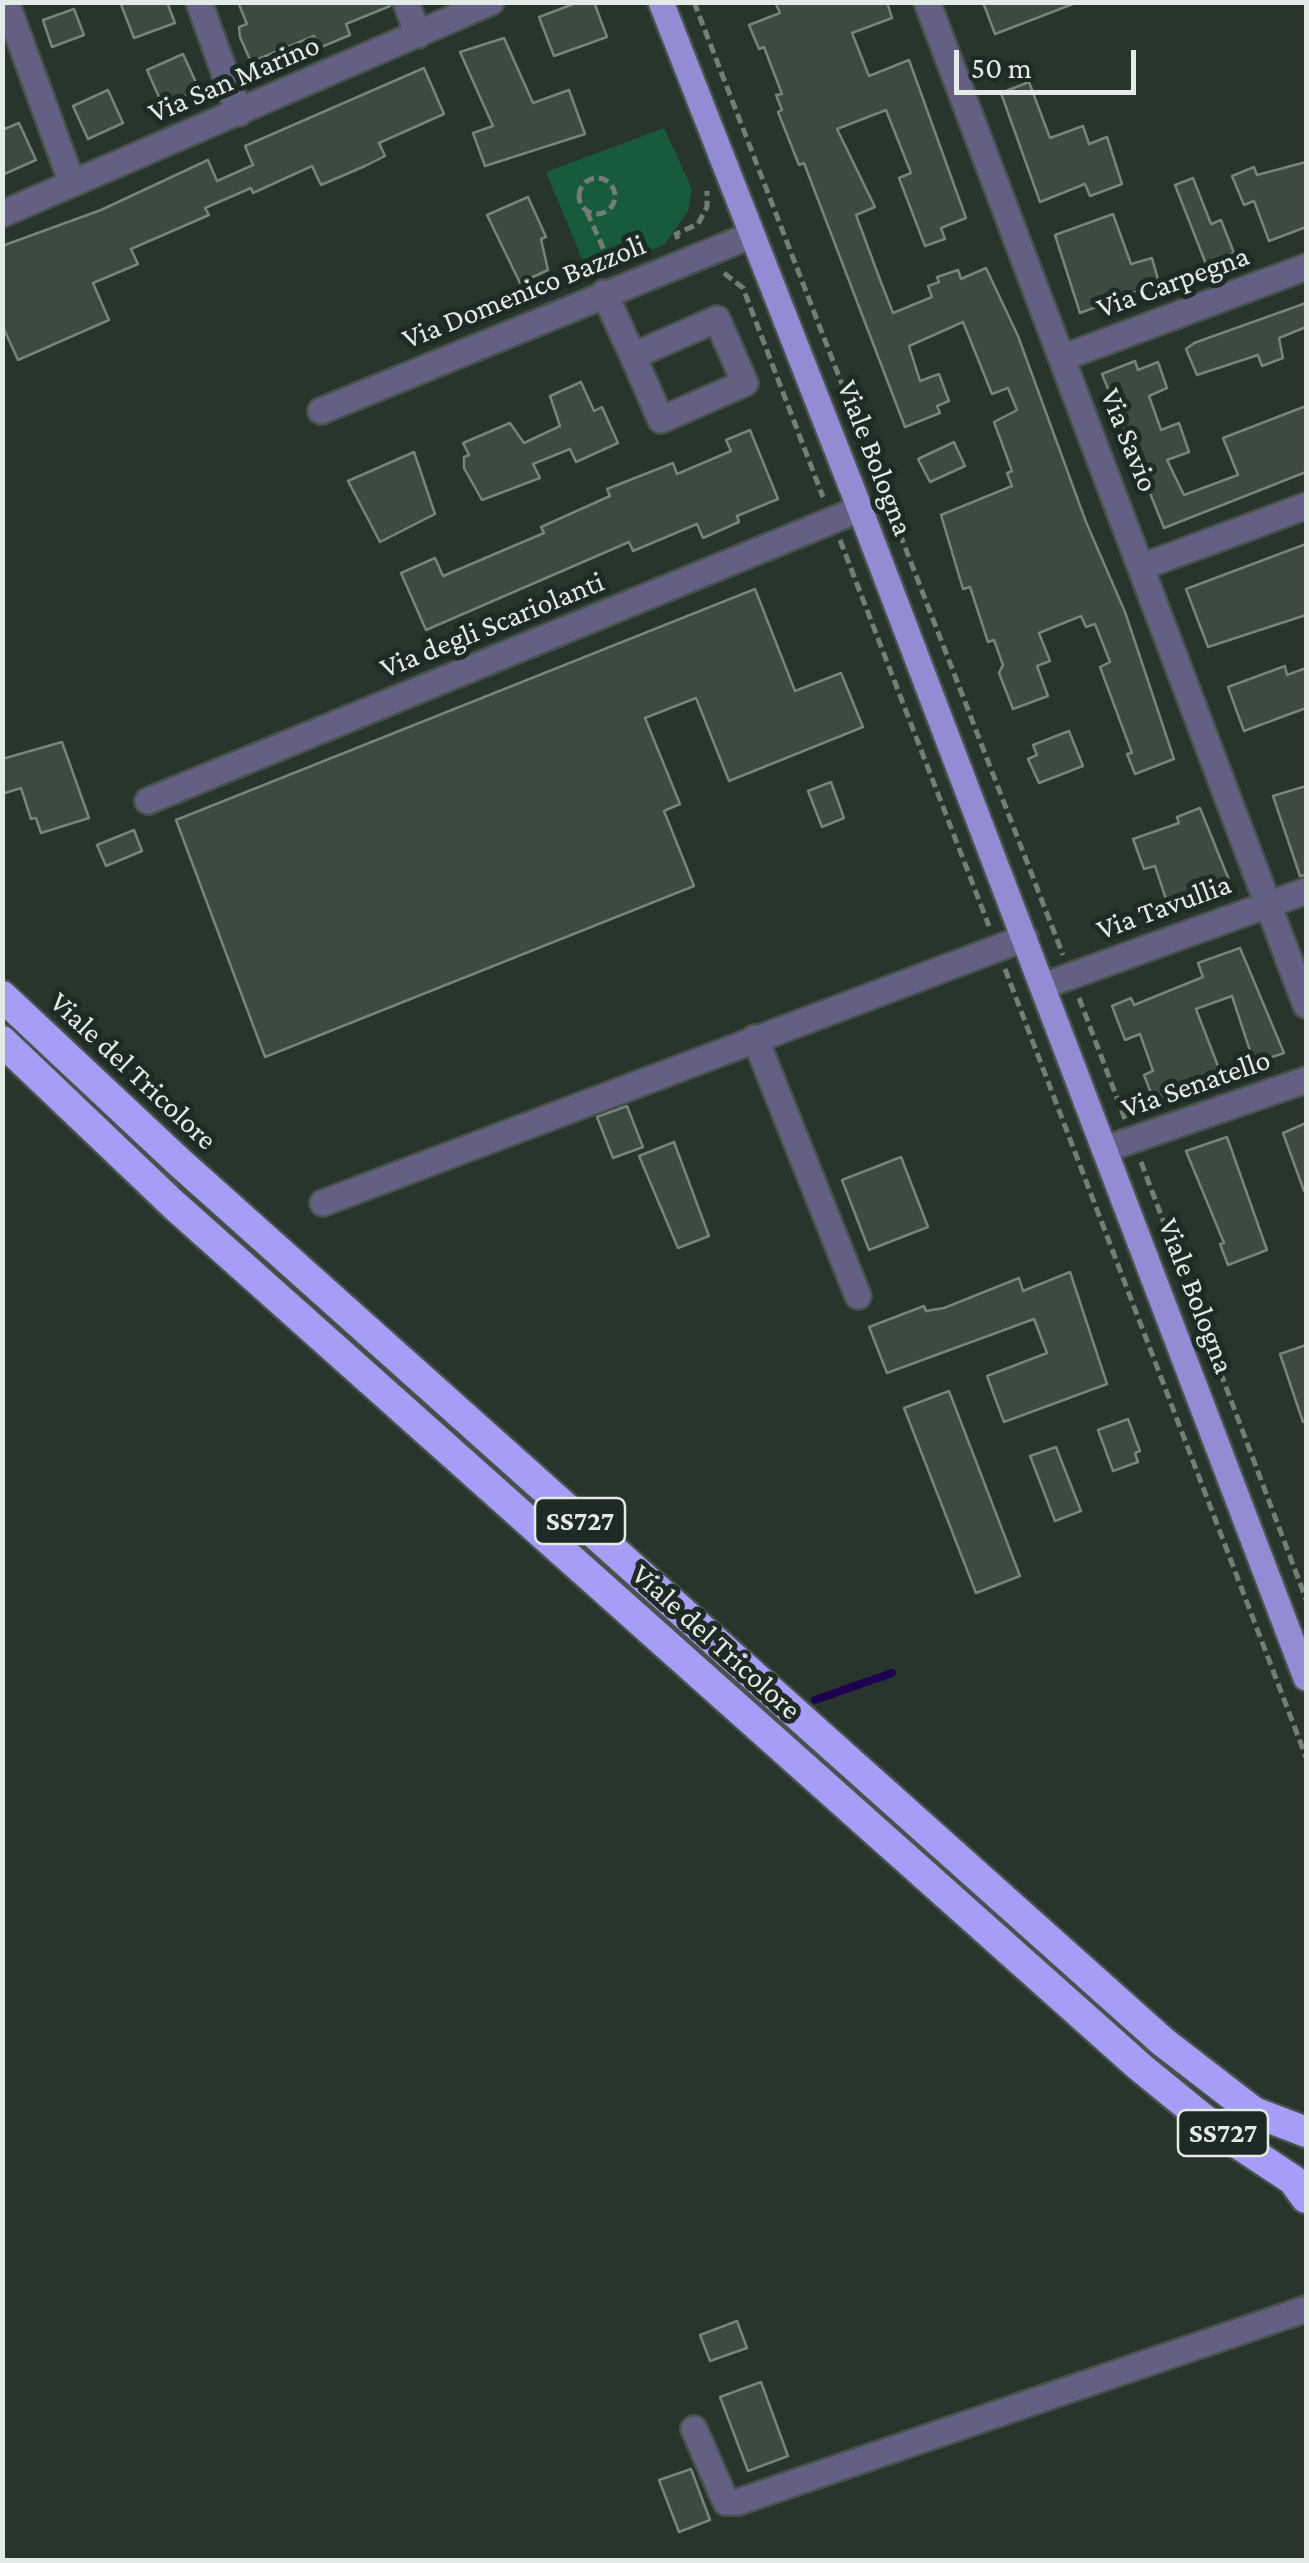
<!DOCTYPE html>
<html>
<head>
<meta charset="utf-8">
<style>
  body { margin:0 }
  #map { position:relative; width:1309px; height:2563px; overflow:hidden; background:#28352d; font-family:"Crimson Pro",serif }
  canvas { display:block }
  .frame { position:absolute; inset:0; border:5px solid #e3ebe6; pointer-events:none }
  .scale { position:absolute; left:954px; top:50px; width:182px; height:45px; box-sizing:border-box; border:5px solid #e3ebe6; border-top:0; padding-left:12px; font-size:30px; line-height:35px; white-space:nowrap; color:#e3ebe6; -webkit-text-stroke:8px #1e2b24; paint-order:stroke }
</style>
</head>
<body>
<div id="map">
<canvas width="1309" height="2563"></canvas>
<div class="frame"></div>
<div class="scale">50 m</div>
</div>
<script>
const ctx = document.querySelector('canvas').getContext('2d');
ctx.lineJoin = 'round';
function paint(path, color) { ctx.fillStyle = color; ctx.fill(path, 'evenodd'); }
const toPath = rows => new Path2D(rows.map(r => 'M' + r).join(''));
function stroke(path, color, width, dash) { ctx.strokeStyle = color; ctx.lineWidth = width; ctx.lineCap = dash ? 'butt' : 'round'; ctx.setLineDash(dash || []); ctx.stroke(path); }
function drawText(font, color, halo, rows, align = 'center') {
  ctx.font = font + ' "Crimson Pro",serif'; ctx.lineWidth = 10; ctx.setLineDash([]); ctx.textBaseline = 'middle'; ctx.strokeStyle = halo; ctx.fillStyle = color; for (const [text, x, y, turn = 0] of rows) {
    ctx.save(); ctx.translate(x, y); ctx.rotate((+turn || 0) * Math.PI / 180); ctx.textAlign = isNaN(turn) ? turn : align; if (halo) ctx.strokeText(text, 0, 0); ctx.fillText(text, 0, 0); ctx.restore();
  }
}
const green = toPath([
  [664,128,692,189,688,211,665,244,590,278,546,172]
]);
const stream = toPath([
  [815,1700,892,1673]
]);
const building = toPath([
  [120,2,167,2,175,23,134,38,120,2],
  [238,2,390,2,390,6,346,24,350,35,319,48,314,36,251,62,240,37,239,27,247,24,238,2],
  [579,2,594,2,607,37,554,56,539,17,579,2],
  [775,2,887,2,892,18,852,33,869,76,909,60,966,218,941,228,945,239,925,246,899,178,911,173,886,110,837,129,875,207,856,215,879,277,893,313,932,297,928,286,939,282,937,277,958,270,961,279,986,268,1018,336,1086,522,1125,612,1174,759,1135,774,1127,754,1132,753,1100,667,1110,662,1095,624,1086,627,1081,616,1039,633,1050,661,1037,666,1048,696,1013,709,999,673,1003,665,994,640,988,642,970,587,963,589,941,515,1012,486,1007,473,1012,471,994,422,1017,410,1008,388,992,394,963,322,909,346,920,381,939,374,949,401,937,406,940,413,905,427,804,163,799,165,778,112,782,110,776,95,782,94,764,47,759,49,749,25,780,13,775,2],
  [983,2,1073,2,1073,4,995,34,983,2],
  [74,9,84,35,52,47,43,20,74,9],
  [504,38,533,103,569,90,585,134,485,166,473,133,493,126,460,52,504,38],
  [183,54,199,89,163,106,147,70,183,54],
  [424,68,444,114,379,143,385,156,365,166,321,185,312,166,253,193,251,188,205,208,209,215,131,249,138,264,93,283,109,320,18,360,2,325,2,246,101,210,208,160,217,181,253,165,245,146,424,68],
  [1029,82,1050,138,1083,126,1089,144,1107,137,1122,184,1090,196,1085,184,1040,202,1001,93,1029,82],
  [108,90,123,123,88,139,73,106,108,90],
  [19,123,36,160,2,175,2,130,19,123],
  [1306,162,1306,227,1269,241,1254,201,1244,205,1232,176,1254,167,1257,175,1306,162],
  [1193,178,1211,224,1221,220,1234,253,1206,264,1175,185,1193,178],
  [528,197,546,237,541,239,548,270,520,283,487,215,528,197],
  [1113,214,1131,264,1152,258,1159,283,1080,313,1055,235,1113,214],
  [1306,303,1306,327,1279,338,1283,358,1262,366,1258,355,1197,375,1186,349,1194,343,1306,303],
  [1135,361,1138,370,1158,362,1167,388,1149,396,1161,430,1179,423,1189,452,1167,460,1184,495,1238,475,1223,438,1306,406,1306,472,1164,528,1102,374,1135,361],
  [581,382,594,411,602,407,618,443,576,462,570,449,533,464,540,478,482,500,464,468,464,457,469,455,463,443,510,423,524,443,560,426,550,396,581,382],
  [750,430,778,499,737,516,739,522,703,538,697,524,633,551,629,542,426,630,401,573,435,558,443,576,544,533,541,527,610,496,607,489,673,463,677,474,731,451,726,440,750,430],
  [954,442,965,466,930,482,918,459,954,442],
  [414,452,435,514,380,542,348,481,414,452],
  [1306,544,1306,615,1208,647,1186,589,1306,544],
  [755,589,795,691,841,673,863,727,729,781,696,698,645,718,680,804,664,811,694,886,265,1057,176,820,755,589],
  [1285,666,1287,675,1306,668,1306,708,1244,731,1228,687,1285,666],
  [1069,731,1083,766,1039,783,1028,759,1037,755,1033,745,1069,731],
  [62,742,89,818,41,833,36,818,31,819,21,788,2,794,2,759,62,742],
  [831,782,844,818,822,827,808,791,831,782],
  [1306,786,1306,875,1300,876,1273,796,1306,786],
  [1200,808,1229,880,1167,902,1155,866,1144,869,1133,839,1179,823,1177,817,1200,808],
  [134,830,142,851,106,866,97,845,134,830],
  [1240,948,1284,1053,1254,1063,1232,996,1196,1009,1221,1074,1195,1085,1198,1093,1167,1105,1162,1094,1153,1098,1144,1075,1153,1071,1140,1034,1125,1040,1112,1006,1131,998,1134,1005,1203,977,1198,963,1240,948],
  [627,1106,643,1147,613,1158,597,1117,627,1106],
  [1306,1123,1306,1191,1304,1191,1283,1133,1306,1123],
  [1227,1137,1267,1250,1228,1265,1220,1244,1224,1243,1186,1151,1227,1137],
  [674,1142,709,1236,678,1248,639,1156,674,1142],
  [901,1157,928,1227,869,1250,842,1180,901,1157],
  [1070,1272,1107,1384,1004,1422,987,1376,1047,1353,1034,1319,887,1373,869,1327,924,1306,926,1311,944,1308,1019,1278,1023,1291,1070,1272],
  [1306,1345,1306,1421,1303,1422,1280,1354,1306,1345],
  [949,1391,1020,1576,976,1593,904,1408,949,1391],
  [1128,1419,1140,1451,1135,1453,1138,1462,1113,1471,1098,1430,1128,1419],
  [1056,1447,1081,1511,1055,1521,1030,1456,1056,1447],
  [737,2321,747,2348,710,2361,700,2335,737,2321],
  [761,2382,788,2456,748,2471,720,2397,761,2382],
  [691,2469,710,2520,679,2532,659,2480,691,2469]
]);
const path = toPath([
  [694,2,1063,955],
  '579 196a18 18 0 1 1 36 0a18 18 0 1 1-36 0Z',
  [587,212,613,270],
  [678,239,676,234,698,224,707,207,707,191],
  [724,273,743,288,823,497],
  [840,540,989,926],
  [1005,969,1306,1757],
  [1079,998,1125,1119],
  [1141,1162,1306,1599]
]);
const minor = toPath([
  [6,2,72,183],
  [199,2,239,113],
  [406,2,418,35],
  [927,2,1306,1005],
  [2,214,491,2],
  [604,293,633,356,661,420,745,383,717,319,633,356],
  [1062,358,1306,267],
  [321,411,752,235],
  [1144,566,1306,506],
  [148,801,860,509],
  [1043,986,1306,891],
  [755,1038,858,1296],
  [1106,1149,1306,1080],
  [323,1203,1025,938],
  [694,2429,726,2502,738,2502,1306,2309]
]);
const major = toPath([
  [661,2,860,509,1306,1678]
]);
const highway = toPath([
  [2,996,178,1161,1162,2041,1254,2112,1306,2132],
  [2,1041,174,1205,1140,2067,1216,2129,1293,2180,1306,2198]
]);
const shields = [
  [580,1521,90],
  [1223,2133,90]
];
const shieldNames = [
  ["SS727",580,1521],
  ["SS727",1223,2133]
];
const streetNames = [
  ["Via San Marino",234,79,-23],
  ["Via Carpegna",1173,282,-20],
  ["Via Domenico Bazzoli",524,292,-22],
  ["Via Savio",1129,440,68],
  ["Viale Bologna",875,458,69],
  ["Via degli Scariolanti",492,625,-22],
  ["Via Tavullia",1164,907,-20],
  ["Viale del Tricolore",133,1071,43],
  ["Via Senatello",1196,1084,-19],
  ["Viale Bologna",1196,1296,69],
  ["Viale del Tricolore",716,1642,42]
];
paint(green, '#175a3c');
stroke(stream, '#1d0050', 8);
paint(building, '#3c4a42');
stroke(building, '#76857c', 2.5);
stroke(minor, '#46524b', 30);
stroke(major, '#46524b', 30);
stroke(highway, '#46524b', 35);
stroke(path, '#737e77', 5, [10, 5]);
stroke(minor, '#636084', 25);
stroke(major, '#938cd5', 25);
stroke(highway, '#a69df6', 30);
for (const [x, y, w] of shields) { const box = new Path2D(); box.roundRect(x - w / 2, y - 23, w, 46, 8); ctx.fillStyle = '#1e2b24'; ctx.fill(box); stroke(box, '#e3ebe6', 2.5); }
drawText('bold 28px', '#e3ebe6', null, shieldNames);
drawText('30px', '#e3ebe6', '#1e2b24', streetNames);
</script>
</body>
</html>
